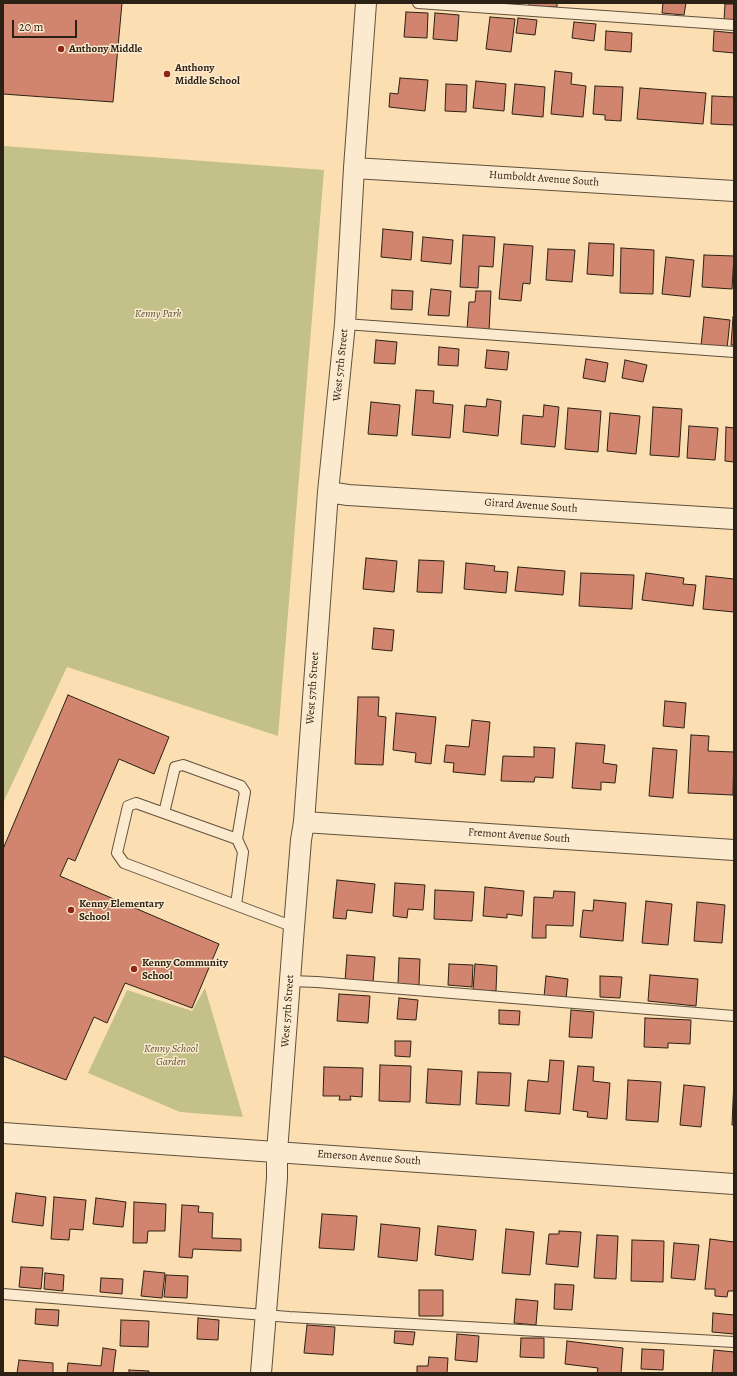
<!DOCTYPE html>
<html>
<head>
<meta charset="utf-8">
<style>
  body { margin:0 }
  #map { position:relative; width:737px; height:1376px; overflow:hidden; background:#fbdfb3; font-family:Alegreya,serif }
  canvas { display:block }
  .frame { position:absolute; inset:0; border:4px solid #2c2115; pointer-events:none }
  .scale { position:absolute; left:12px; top:20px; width:65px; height:18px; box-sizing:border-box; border:2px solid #2c2115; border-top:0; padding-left:5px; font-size:12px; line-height:14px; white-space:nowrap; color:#2c2115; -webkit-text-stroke:3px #fceace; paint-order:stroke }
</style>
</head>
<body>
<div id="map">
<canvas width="737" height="1376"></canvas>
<div class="frame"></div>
<div class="scale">20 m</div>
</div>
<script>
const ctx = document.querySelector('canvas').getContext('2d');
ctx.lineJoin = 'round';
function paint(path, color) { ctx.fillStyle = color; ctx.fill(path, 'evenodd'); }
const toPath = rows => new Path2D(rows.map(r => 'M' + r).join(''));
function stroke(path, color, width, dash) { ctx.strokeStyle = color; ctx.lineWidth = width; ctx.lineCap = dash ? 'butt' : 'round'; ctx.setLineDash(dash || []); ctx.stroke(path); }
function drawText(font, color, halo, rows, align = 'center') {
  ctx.font = font + ' Alegreya,serif'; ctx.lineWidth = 3; ctx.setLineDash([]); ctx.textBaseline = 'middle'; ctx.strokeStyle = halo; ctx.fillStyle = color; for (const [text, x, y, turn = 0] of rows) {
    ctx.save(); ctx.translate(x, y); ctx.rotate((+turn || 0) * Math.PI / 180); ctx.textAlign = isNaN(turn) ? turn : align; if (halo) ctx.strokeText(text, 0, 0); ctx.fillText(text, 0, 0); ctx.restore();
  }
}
const green = toPath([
  [3,146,324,170,278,736,67,667,3,803],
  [205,988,243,1117,180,1112,88,1073,127,990,192,1011]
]);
const building = toPath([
  [3,3,122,3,113,102,3,94,3,3],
  [529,3,557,3,557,7,529,6,529,3],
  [663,3,686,3,684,15,662,13,663,3],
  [725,4,734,4,734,21,724,20,725,4],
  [406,12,428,13,427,38,404,37,406,12],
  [435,13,459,15,457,41,433,39,435,13],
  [490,17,515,19,511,52,486,49,490,17],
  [518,18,537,20,535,35,516,33,518,18],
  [574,22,596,24,594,41,572,38,574,22],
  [606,31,632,33,631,52,605,50,606,31],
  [714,31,734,33,734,53,713,51,714,31],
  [555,71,572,73,571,84,586,86,583,117,551,114,555,71],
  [400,78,428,80,425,111,389,107,390,93,398,94,400,78],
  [476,81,506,84,504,111,473,108,476,81],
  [446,84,467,85,466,112,445,111,446,84],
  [515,84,545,87,543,117,512,114,515,84],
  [595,86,623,87,621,121,605,120,605,115,593,114,595,86],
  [640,88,706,93,703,124,637,119,640,88],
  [712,96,734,97,734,125,711,124,712,96],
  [383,229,413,232,411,260,381,257,383,229],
  [463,235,495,237,493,267,479,266,478,288,460,287,463,235],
  [423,237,453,240,451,264,421,261,423,237],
  [589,243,614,244,613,276,587,274,589,243],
  [504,244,533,246,530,284,523,283,521,301,499,299,504,244],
  [621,248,654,250,653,294,620,293,621,248],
  [548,249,575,250,572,282,546,280,548,249],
  [704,255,734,256,732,289,702,287,704,255],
  [666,257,694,260,690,297,662,294,666,257],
  [431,289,451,291,449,316,428,315,431,289],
  [392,290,413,291,412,310,391,309,392,290],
  [476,291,491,291,489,331,467,330,469,302,475,302,476,291],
  [704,317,730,320,727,349,701,346,704,317],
  [733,317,734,317,734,345,731,345,733,317],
  [376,340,397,342,395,364,374,363,376,340],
  [439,347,459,349,458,366,438,365,439,347],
  [487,350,509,352,507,370,485,368,487,350],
  [586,359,608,363,605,382,583,378,586,359],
  [625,360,647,365,643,382,622,378,625,360],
  [416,390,434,391,433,403,453,405,450,438,412,435,416,390],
  [487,399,501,401,498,436,463,432,465,405,486,407,487,399],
  [371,402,400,405,397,436,368,434,371,402],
  [544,405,559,407,555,447,521,444,523,415,543,417,544,405],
  [653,407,682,409,679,457,650,455,653,407],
  [568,408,601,411,598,452,565,449,568,408],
  [610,413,640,416,636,454,607,451,610,413],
  [689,426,718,428,715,460,687,458,689,426],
  [726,427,734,428,734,462,725,461,726,427],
  [366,558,397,561,394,592,363,589,366,558],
  [419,560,444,561,442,593,417,592,419,560],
  [466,563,495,566,494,571,508,572,506,593,464,589,466,563],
  [518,567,565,571,563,595,515,591,518,567],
  [581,573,634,575,632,609,579,606,581,573],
  [646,573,684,578,683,584,696,585,693,606,642,600,646,573],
  [706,576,734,579,734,612,703,609,706,576],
  [374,628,394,630,392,651,372,649,374,628],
  [68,695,169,737,154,774,119,759,75,861,68,858,60,876,219,944,192,1008,125,983,107,1023,94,1017,66,1080,3,1056,3,849,68,695],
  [358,697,379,697,378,716,386,717,383,765,355,764,358,697],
  [665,701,686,703,684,728,663,726,665,701],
  [396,713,436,717,431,764,415,762,416,753,393,750,396,713],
  [472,720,490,722,485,775,453,772,454,763,444,762,446,745,469,747,472,720],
  [691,735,709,736,708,751,734,752,733,795,688,793,691,735],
  [576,743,605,745,603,763,617,765,615,783,601,782,601,790,572,788,576,743],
  [534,747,555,748,553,778,535,777,534,782,501,781,503,756,534,757,534,747],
  [653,748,677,750,673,798,649,796,653,748],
  [337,880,375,884,372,913,347,910,346,919,333,918,337,880],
  [395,883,425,885,423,910,408,909,407,918,393,916,395,883],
  [485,887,524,891,522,916,507,914,507,918,483,916,485,887],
  [435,890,474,892,472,921,434,919,435,890],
  [554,891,575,892,573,926,546,925,546,938,532,938,534,897,553,898,554,891],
  [594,900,626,903,623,941,580,937,583,910,593,911,594,900],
  [646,901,672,904,668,945,642,943,646,901],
  [697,902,725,905,722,943,694,941,697,902],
  [347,955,375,957,373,983,345,981,347,955],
  [399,958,420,959,419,985,398,984,399,958],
  [449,964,473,965,472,987,448,985,449,964],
  [475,964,497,966,496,991,473,990,475,964],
  [650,975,698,979,696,1006,648,1001,650,975],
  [546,976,568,979,566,999,544,997,546,976],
  [600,976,622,977,620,998,600,997,600,976],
  [339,994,370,996,368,1023,337,1021,339,994],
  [399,998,418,1000,416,1020,397,1019,399,998],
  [499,1010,520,1011,519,1025,499,1024,499,1010],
  [571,1010,594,1012,592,1038,569,1037,571,1010],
  [645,1018,691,1020,690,1044,668,1043,668,1048,644,1047,645,1018],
  [395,1041,411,1041,410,1057,395,1056,395,1041],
  [550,1060,564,1061,560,1114,525,1111,528,1080,548,1082,550,1060],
  [380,1065,411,1066,410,1102,379,1101,380,1065],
  [578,1066,594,1067,593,1081,610,1083,607,1119,587,1117,588,1112,573,1110,578,1066],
  [324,1067,363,1068,362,1097,350,1096,351,1100,339,1100,340,1096,323,1096,324,1067],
  [428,1069,462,1071,460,1105,426,1103,428,1069],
  [478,1072,511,1073,509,1106,476,1104,478,1072],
  [628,1080,661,1082,658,1122,626,1120,628,1080],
  [734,1080,734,1125,732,1125,734,1080],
  [684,1085,705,1087,701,1127,680,1125,684,1085],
  [16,1193,46,1197,43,1226,12,1222,16,1193],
  [54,1197,86,1200,83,1230,70,1229,69,1240,51,1239,54,1197],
  [96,1198,126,1202,123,1227,93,1224,96,1198],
  [134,1202,166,1204,165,1231,148,1231,147,1243,133,1243,134,1202],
  [182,1205,199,1206,198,1212,213,1213,212,1238,241,1239,241,1251,193,1249,192,1258,179,1257,182,1205],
  [322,1214,357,1216,354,1250,319,1248,322,1214],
  [381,1224,420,1228,417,1261,378,1257,381,1224],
  [438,1226,476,1230,473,1260,435,1255,438,1226],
  [506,1229,534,1232,530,1275,502,1273,506,1229],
  [559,1231,581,1232,578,1267,546,1264,549,1234,559,1234,559,1231],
  [597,1235,618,1236,616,1279,594,1278,597,1235],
  [710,1239,734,1242,734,1291,728,1291,727,1297,715,1296,715,1289,705,1289,710,1239],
  [632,1240,664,1241,663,1282,631,1281,632,1240],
  [674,1243,699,1245,695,1280,671,1278,674,1243],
  [21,1267,43,1268,41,1289,19,1287,21,1267],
  [144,1271,165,1273,162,1298,141,1296,144,1271],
  [45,1273,64,1275,63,1291,44,1289,45,1273],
  [166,1275,188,1276,187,1298,164,1297,166,1275],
  [101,1278,123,1279,122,1294,100,1292,101,1278],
  [555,1284,574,1285,572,1310,554,1309,555,1284],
  [419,1290,443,1290,443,1316,419,1316,419,1290],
  [516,1299,538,1301,536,1325,514,1323,516,1299],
  [36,1309,59,1310,58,1326,35,1324,36,1309],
  [713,1313,734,1315,734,1334,712,1332,713,1313],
  [198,1318,219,1320,218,1340,197,1339,198,1318],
  [121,1320,149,1321,148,1347,120,1346,121,1320],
  [307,1325,335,1327,333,1355,304,1353,307,1325],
  [395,1331,415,1332,413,1345,394,1343,395,1331],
  [457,1334,479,1336,477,1362,455,1360,457,1334],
  [521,1338,544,1338,544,1358,520,1357,521,1338],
  [567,1341,623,1348,621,1373,597,1373,598,1368,565,1364,567,1341],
  [103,1348,116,1350,113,1373,67,1373,68,1363,101,1366,103,1348],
  [642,1349,664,1350,663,1370,641,1369,642,1349],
  [714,1350,734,1352,734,1373,712,1373,714,1350],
  [429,1357,448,1358,447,1373,417,1373,417,1366,428,1366,429,1357],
  [19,1360,53,1363,53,1373,17,1373,19,1360],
  [129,1370,149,1371,149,1373,129,1373,129,1370]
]);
const service = toPath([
  [418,3,734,25],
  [345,324,734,352],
  [164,813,175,767,183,765,241,786,245,792,237,839],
  [236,905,243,852,237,839,136,803,128,806,117,853,124,863,294,927],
  [290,981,317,982,734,1016],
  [3,1294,289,1317,734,1342]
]);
const minor = toPath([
  [354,168,734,191],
  [328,492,348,495,734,519],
  [304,822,734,850],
  [3,1133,734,1184],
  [261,1373,277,1178,277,1152,294,927,301,840,304,822,328,492,345,324,354,168,366,3]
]);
const markers = [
  [61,49,4,"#8f2418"],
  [167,74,4,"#8f2418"],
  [71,910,4,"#8f2418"],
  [134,969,4,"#8f2418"]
];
const poiNames = [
  ["Anthony Middle",69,49],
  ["Anthony",175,68],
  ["Middle School",175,81],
  ["Kenny Elementary",79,904],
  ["School",79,917],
  ["Kenny Community",142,963],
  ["School",142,976]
];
const streetNames = [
  ["Humboldt Avenue South",544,179,4],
  ["West 57th Street",341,365,-84],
  ["Girard Avenue South",531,506,4],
  ["West 57th Street",313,688,-86],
  ["Fremont Avenue South",519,836,4],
  ["West 57th Street",288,1011,-86],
  ["Emerson Avenue South",369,1158,4]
];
const parkNames = [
  ["Kenny Park",158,314],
  ["Kenny School",171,1049],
  ["Garden",171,1062]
];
paint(green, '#c3c089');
paint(building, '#d1846e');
stroke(building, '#2c2115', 1);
stroke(service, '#60503c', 12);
stroke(minor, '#60503c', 22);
stroke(service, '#fceace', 10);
stroke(minor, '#fceace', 20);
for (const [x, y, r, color] of markers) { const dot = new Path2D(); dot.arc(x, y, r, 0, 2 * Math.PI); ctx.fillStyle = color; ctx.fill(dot); stroke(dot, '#fceace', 1.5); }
drawText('bold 11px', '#2c2115', '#fceace', poiNames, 'left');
drawText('11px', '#2c2115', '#fceace', streetNames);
drawText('italic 11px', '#595138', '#fceace', parkNames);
</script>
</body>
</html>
